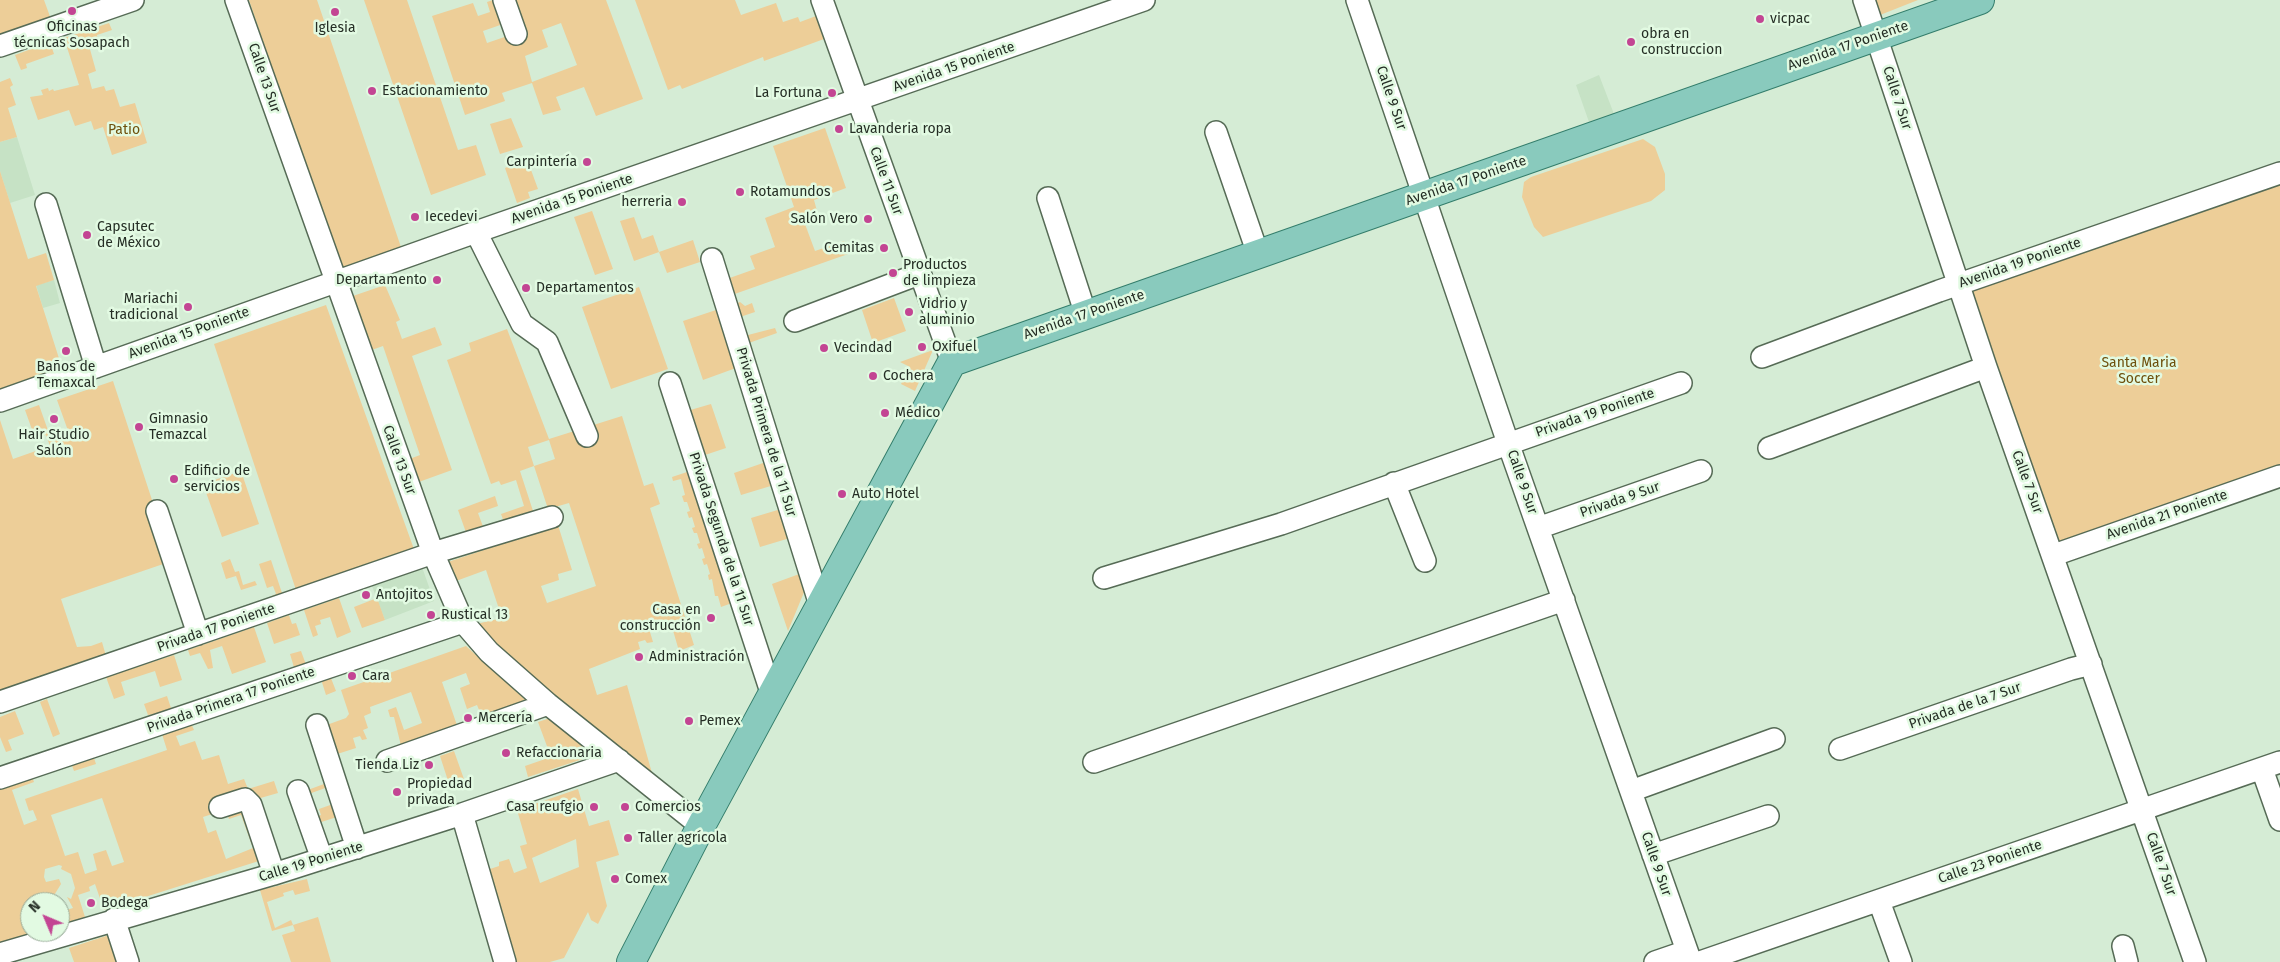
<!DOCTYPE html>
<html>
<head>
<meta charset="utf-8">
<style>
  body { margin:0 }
  #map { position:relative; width:2280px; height:962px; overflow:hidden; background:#d5ecd5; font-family:"Fira Sans",sans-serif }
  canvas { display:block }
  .north { position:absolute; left:20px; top:892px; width:50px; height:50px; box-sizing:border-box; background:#e2fae2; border:1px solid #96a896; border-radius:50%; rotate:315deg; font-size:14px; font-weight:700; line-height:20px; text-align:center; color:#252e25 }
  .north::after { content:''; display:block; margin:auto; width:18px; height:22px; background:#c34593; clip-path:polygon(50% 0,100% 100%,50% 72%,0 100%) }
</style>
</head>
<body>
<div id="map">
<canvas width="2280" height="962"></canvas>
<div class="north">N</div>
</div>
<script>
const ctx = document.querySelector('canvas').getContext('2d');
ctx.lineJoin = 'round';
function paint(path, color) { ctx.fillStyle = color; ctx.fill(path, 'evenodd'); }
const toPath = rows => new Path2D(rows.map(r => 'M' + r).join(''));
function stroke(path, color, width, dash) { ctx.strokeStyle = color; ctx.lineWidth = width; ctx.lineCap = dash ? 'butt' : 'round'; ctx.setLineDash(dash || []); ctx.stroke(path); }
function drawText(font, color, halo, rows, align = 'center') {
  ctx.font = font + ' "Fira Sans",sans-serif'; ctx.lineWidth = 5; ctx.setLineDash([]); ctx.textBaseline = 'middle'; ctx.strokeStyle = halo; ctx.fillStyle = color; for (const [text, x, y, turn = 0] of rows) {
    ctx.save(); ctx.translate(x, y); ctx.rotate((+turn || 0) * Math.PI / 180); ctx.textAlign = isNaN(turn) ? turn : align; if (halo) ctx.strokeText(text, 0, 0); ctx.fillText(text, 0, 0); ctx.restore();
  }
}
const built = toPath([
  [1599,75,1614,114,1589,122,1576,85],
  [17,137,35,195,10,203,0,171,0,142],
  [54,280,60,303,43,308,36,285],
  [422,567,434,601,385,620,372,586]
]);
const green = toPath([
  [0,0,44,0,52,22,0,40],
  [249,0,317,0,403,253,342,274],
  [364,0,407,0,458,150,476,145,486,175,431,195],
  [493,0,498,0,506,23,483,31,487,43,522,31,511,0,606,0,643,99,596,116,584,87,556,97,561,110,543,115,532,83,502,93,505,101,465,115,432,16,473,3,478,16,490,12,487,2],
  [561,23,577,65,532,82,525,56,548,47,542,30],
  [635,0,735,0,741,15,776,3,783,22,798,17,800,22,816,16,824,39,764,61,763,57,682,89,680,85,668,90],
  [1869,0,1918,0,1875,17],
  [109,23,112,30,97,35,98,39,88,42,96,71,88,74,92,89,104,86,106,91,114,89,120,107,135,103,147,143,112,155,103,127,94,130,91,121,75,126,69,110,38,120,30,97,43,95,41,90,48,88,49,91,53,89,54,91,79,85,64,38],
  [50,42,54,54,26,64,27,68,21,70,15,55],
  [10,78,13,85,10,87,16,105,8,108,17,137,0,142,0,82],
  [511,118,523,147,500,154,490,124],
  [825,128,846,188,814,200,817,211,802,216,815,251,844,241,848,254,729,296,724,280,755,269,750,256,775,247,765,218,794,207,773,146],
  [1643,139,1655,147,1665,174,1665,190,1651,201,1543,237,1534,227,1522,197,1524,182,1531,177],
  [527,159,538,189,528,192,530,198,517,203,505,168],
  [0,171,28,259,46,253,54,280,36,286,63,371,0,390],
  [2280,173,2280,476,2054,555,1958,284],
  [592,211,613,269,595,275,574,217],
  [634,217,642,239,653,235,659,252,693,240,700,262,667,273,659,252,634,261,620,221],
  [385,285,400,320,396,322,402,339,435,327,442,345,412,356,452,470,416,483,407,460,420,455,383,346,369,351,350,297],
  [639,287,668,369,611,389,582,307],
  [894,298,906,331,873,343,862,310],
  [740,302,745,306,752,303,755,312,737,318,733,305],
  [326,305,415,552,297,593,214,344],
  [716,310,736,368,703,380,683,321],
  [744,326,748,335,775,328,777,333,746,344,740,328],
  [507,329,549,439,622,416,644,486,653,483,660,504,650,508,694,645,679,651,672,627,663,630,662,628,650,632,653,642,647,643,645,640,638,642,640,649,589,669,597,695,627,685,652,773,608,743,472,625,502,618,486,570,456,581,448,562,558,525,572,570,558,574,559,580,541,586,547,603,596,586,569,503,548,509,534,466,520,471,534,514,505,525,501,514,524,506,516,480,501,485,499,481,491,484,447,360,471,351,469,343],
  [549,440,555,459,534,466,528,447],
  [933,350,915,391,901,384,910,367,900,362],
  [113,381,172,561,61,599,77,647,91,646,102,642,106,656,0,692,0,420,13,459,50,446,46,435,35,438,25,410,39,405,50,436,61,432,64,441,71,439,57,400],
  [711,404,726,448,702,456,687,411],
  [766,462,774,485,741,495,734,473],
  [241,471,259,524,222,537,203,484],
  [690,471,732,603,721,607,718,596,715,596,712,579,709,580,708,575,710,574,707,564,704,565,702,559,705,558,702,548,699,549,697,544,700,543,697,533,694,533,692,528,695,527,692,517,689,518,687,512,690,511,687,502,684,502,682,496,685,495,681,479,673,481,672,477],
  [495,496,498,506,478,513,485,532,468,538,458,510],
  [781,509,790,538,760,547,751,518],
  [230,559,235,572,239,571,243,585,255,581,257,585,241,590,236,576,226,579,221,563],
  [271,560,283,596,269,600,268,598,276,594,273,586,267,588,259,564],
  [802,573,807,585,788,631,772,584],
  [339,598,351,632,337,638,330,617,320,620,321,624,315,626,318,635,313,637,304,610],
  [377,598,385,620,362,628,354,607],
  [289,615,292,624,296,623,300,635,274,644,267,623],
  [254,627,266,662,232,674,222,646,210,650,213,668,208,669,200,653,190,656,188,650],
  [466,646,531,705,484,722,477,705,467,709,460,688,470,684,466,673,442,682,459,731,402,750,394,717,390,717,388,710,396,707,404,730,422,723,411,692,370,707,371,713,364,716,368,728,363,730,367,739,362,740,360,736,353,738,356,748,331,756,321,727,346,718,349,714,341,690],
  [301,651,308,670,296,674,290,654],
  [174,655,182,680,160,687,155,671,121,682,125,695,114,699,106,677],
  [329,673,336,691,326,695,320,676],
  [167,696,171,708,166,710,169,718,156,722,154,714,148,715,144,704],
  [47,699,60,734,53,737,40,702],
  [15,711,24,734,8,740,12,750,6,752,0,737,0,717],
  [550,718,595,755,528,777,525,766,551,757,538,722],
  [190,721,194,730,176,736,180,746,195,741,202,760,219,755,228,784,244,779,248,789,274,781,278,793,243,803,262,860,104,910,95,884,89,887,90,891,78,895,85,917,60,925,60,912,73,908,67,897,71,899,75,888,71,874,61,869,62,866,59,865,45,869,44,877,46,882,59,879,61,884,53,897,55,902,30,902,30,932,41,932,0,946,0,783,30,772,34,782,12,790,24,825,37,820,33,810,29,811,25,799,167,750,161,731],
  [102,798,124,862,112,866,106,850,93,854,97,870,85,874,78,852,65,856,51,815],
  [225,810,229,819,241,815,253,848,226,859,216,830,208,833,203,817],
  [454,751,465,782,450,787,440,756],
  [93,755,96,764,74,771,71,763],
  [329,779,337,817,315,824,313,818,321,815,319,809,333,804,328,787,306,795,305,791,324,784,323,781],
  [578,789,589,826,609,820,619,855,596,862,607,906,598,924,591,920,588,912,564,958,550,962,511,962,484,871,499,866,499,862,509,859,514,873,527,868,520,846,527,844,517,810],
  [576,839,579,867,540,883,532,858],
  [307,879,310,891,295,895,293,890,283,893,284,896,267,902,275,928,291,920,293,925,318,917,331,962,291,962,282,935,295,931,293,925,272,931,260,890],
  [112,934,121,962,74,962,69,948]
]);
const minor = toPath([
  [236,0,433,553,463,622,489,652,548,704,701,826],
  [504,0,516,34],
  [822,0,952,362],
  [1357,0,1508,443,1691,962],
  [1864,0,1986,367,2195,962],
  [0,46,133,0],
  [1216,132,1258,254],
  [1048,198,1086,315],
  [46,204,96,367],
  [476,232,522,324,547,342,587,436],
  [712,259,820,605],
  [795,321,919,274],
  [1762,357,1939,291,2280,173],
  [670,383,772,695],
  [0,401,476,232,1144,0],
  [1769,448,1986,367],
  [1394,483,1425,561],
  [157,511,198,634],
  [1538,528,1701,471],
  [2054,555,2280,476],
  [1104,578,1281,524,1681,383],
  [0,702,433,553,552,517],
  [317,725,357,848],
  [1840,749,2071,669,2091,664],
  [387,761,548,704],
  [1094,762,1564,600],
  [2262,769,2280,820],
  [0,778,463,622],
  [298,791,322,859],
  [1631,791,1774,739],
  [220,807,245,799,251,805,274,874],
  [462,814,505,962],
  [1653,855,1768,816],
  [1879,901,1901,962],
  [114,919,128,962],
  [2123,946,2127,962],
  [0,954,274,874,462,814,619,760],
  [1655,962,1687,951],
  [1700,962,2280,762]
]);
const major = toPath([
  [631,962,701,826,952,362,1980,0]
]);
const markers = [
  [72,11,5,"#c34593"],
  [335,12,5,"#c34593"],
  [1760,19,5,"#c34593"],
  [1631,42,5,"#c34593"],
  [372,91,5,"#c34593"],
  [832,93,5,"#c34593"],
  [839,129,5,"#c34593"],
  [587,162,5,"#c34593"],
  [740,192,5,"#c34593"],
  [682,202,5,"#c34593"],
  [415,217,5,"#c34593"],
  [868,219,5,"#c34593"],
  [87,235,5,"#c34593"],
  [884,248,5,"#c34593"],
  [893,273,5,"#c34593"],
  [437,280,5,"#c34593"],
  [526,288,5,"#c34593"],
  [188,307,5,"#c34593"],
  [909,312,5,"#c34593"],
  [922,347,5,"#c34593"],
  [824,348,5,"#c34593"],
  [66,351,5,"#c34593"],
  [873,376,5,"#c34593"],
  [885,413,5,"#c34593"],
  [54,419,5,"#c34593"],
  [139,427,5,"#c34593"],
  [174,479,5,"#c34593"],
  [842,494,5,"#c34593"],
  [366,595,5,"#c34593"],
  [431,615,5,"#c34593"],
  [711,618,5,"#c34593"],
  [639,657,5,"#c34593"],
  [352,676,5,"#c34593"],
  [468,718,5,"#c34593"],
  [689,721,5,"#c34593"],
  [506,753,5,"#c34593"],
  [429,765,5,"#c34593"],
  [397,792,5,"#c34593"],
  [594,807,5,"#c34593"],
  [625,807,5,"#c34593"],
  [628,838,5,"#c34593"],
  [615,879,5,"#c34593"],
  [91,903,5,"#c34593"]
];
const poiNames = [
  ["vicpac",1770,19],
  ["Oficinas",72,27,"center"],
  ["técnicas Sosapach",72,43,"center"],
  ["Iglesia",335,28,"center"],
  ["obra en",1641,34],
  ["construccion",1641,50],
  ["Estacionamiento",382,91],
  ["La Fortuna",822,93,"right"],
  ["Lavanderia ropa",849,129],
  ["Carpintería",577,162,"right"],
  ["Rotamundos",750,192],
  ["herreria",672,202,"right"],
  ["Iecedevi",425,217],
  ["Salón Vero",858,219,"right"],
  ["Capsutec",97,227],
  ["de México",97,243],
  ["Cemitas",874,248,"right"],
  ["Productos",903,265],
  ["de limpieza",903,281],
  ["Departamento",427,280,"right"],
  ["Departamentos",536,288],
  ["Mariachi",178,299,"right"],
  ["tradicional",178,315,"right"],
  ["Vidrio y",919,304],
  ["aluminio",919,320],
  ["Oxifuel",932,347],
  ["Vecindad",834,348],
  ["Baños de",66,367,"center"],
  ["Temaxcal",66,383,"center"],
  ["Cochera",883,376],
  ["Médico",895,413],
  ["Gimnasio",149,419],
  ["Temazcal",149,435],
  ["Hair Studio",54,435,"center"],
  ["Salón",54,451,"center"],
  ["Edificio de",184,471],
  ["servicios",184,487],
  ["Auto Hotel",852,494],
  ["Antojitos",376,595],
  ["Casa en",701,610,"right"],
  ["construcción",701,626,"right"],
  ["Rustical 13",441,615],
  ["Administración",649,657],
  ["Cara",362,676],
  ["Mercería",478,718],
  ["Pemex",699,721],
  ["Refaccionaria",516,753],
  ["Tienda Liz",419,765,"right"],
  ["Propiedad",407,784],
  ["privada",407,800],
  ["Casa reufgio",584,807,"right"],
  ["Comercios",635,807],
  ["Taller agrícola",638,838],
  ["Comex",625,879],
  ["Bodega",101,903]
];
const streetNames = [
  ["Avenida 17 Poniente",1848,46,-19],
  ["Avenida 15 Poniente",954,67,-19],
  ["Calle 13 Sur",264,78,71],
  ["Calle 9 Sur",1391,98,71],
  ["Calle 7 Sur",1897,98,72],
  ["Calle 11 Sur",886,181,70],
  ["Avenida 17 Poniente",1466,181,-19],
  ["Avenida 15 Poniente",572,199,-19],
  ["Avenida 19 Poniente",2020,263,-19],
  ["Avenida 17 Poniente",1084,315,-19],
  ["Avenida 15 Poniente",189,333,-20],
  ["Privada 19 Poniente",1595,413,-19],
  ["Privada Primera de la 11 Sur",766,432,73],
  ["Calle 13 Sur",399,460,70],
  ["Calle 9 Sur",1522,482,71],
  ["Calle 7 Sur",2027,482,70],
  ["Privada 9 Sur",1620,500,-19],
  ["Avenida 21 Poniente",2167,515,-19],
  ["Privada Segunda de la 11 Sur",721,539,72],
  ["Privada 17 Poniente",216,628,-19],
  ["Privada Primera 17 Poniente",231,700,-19],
  ["Privada de la 7 Sur",1965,706,-19],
  ["Calle 19 Poniente",311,862,-17],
  ["Calle 23 Poniente",1990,862,-19],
  ["Calle 9 Sur",1656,864,71],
  ["Calle 7 Sur",2161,864,71]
];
const parkNames = [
  ["Patio",124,130],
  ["Santa Maria",2139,363],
  ["Soccer",2139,379]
];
paint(built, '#c6e2c5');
paint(green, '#edce98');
stroke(minor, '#566b56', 24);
stroke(major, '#337d6b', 30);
stroke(minor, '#fff', 21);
stroke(major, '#89cabd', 28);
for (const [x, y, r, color] of markers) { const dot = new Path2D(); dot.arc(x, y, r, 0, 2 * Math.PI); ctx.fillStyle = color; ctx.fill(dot); stroke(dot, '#e2fae2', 2); }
drawText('14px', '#252e25', '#e2fae2', poiNames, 'left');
drawText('14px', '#252e25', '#e2fae2', streetNames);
drawText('14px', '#6e500c', '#e2fae2', parkNames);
</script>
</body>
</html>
